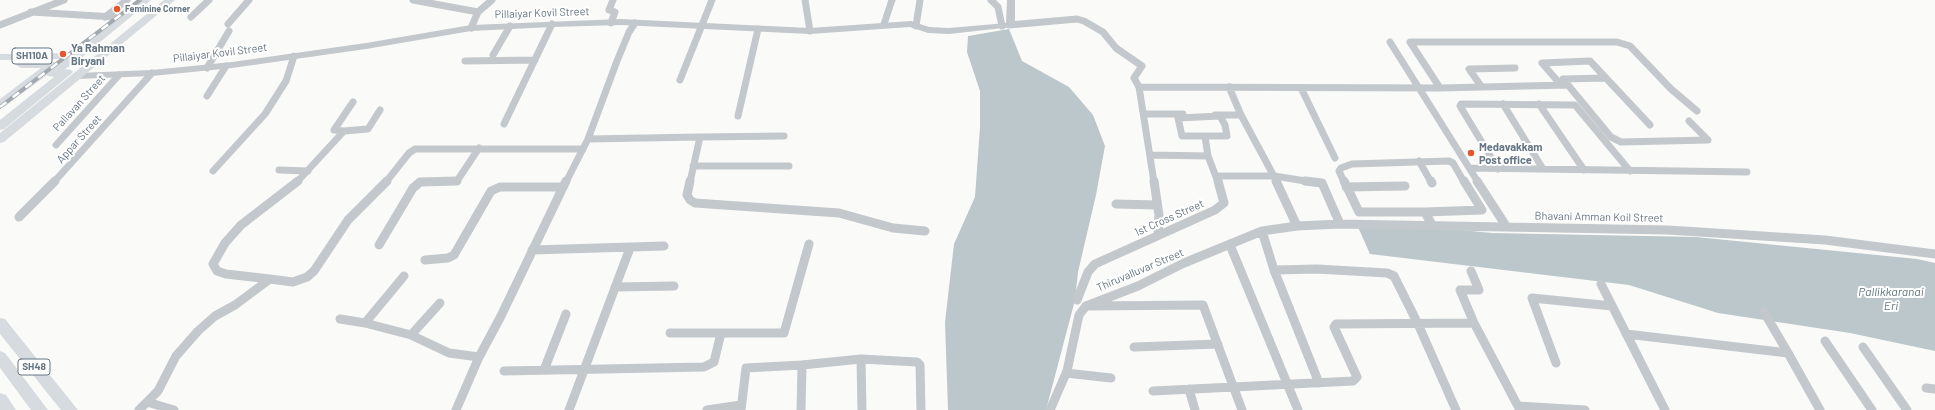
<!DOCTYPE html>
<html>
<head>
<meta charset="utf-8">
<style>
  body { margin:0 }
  canvas { display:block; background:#fafaf8 }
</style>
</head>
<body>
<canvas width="1935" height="410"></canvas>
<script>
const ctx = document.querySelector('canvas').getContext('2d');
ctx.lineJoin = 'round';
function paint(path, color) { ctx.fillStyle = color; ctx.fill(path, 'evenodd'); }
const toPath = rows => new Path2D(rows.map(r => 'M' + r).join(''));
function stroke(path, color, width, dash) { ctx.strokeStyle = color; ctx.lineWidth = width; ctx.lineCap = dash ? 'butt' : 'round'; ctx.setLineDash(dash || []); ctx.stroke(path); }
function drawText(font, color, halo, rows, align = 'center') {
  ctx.font = font + ' Barlow,sans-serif'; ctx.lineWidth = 4; ctx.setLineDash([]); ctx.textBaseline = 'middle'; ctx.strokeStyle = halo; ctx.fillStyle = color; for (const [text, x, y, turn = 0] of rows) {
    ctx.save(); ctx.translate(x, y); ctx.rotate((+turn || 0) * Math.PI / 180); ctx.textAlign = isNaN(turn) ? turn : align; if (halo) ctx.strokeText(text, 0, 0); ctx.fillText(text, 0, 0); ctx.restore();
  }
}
const water = toPath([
  [1009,29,1022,61,1069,87,1093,115,1105,146,1096,195,1078,272,1075,300,1046,410,948,410,945,322,954,244,975,197,980,127,980,91,967,52,968,36],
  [1358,227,1461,230,1492,233,1696,237,1917,259,1935,263,1935,351,1850,333,1718,313,1629,285,1370,254]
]);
const minorFar1 = toPath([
  [413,0,478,12,492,0],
  [805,0,810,31],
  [991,0,998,7,1002,26],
  [31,12,114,17],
  [105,17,127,0],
  [191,17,209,0],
  [611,23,615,12,609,10,613,0],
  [228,24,249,0],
  [884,24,892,0],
  [0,25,64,0],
  [1009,25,1077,19,1084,21,1103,32,1116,48,1142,66,1134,78,1139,87,1154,182],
  [916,26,920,0],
  [471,28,478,12],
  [1390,42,1478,182],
  [493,55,510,26],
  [465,61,535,60],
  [207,68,229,31],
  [1606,78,1563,79,1611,137,1621,142,1708,140,1689,121],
  [680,80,712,0],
  [1561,85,1542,63,1590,61,1650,125],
  [1481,86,1469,69,1515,68],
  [1139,87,1440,88,1568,85],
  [1229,87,1241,115,1277,182],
  [1301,88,1335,158],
  [1440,88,1410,42,1617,42,1630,46,1671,89,1697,111],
  [207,96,226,66],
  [1503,104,1543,169],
  [1539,104,1584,170],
  [1144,114,1183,114],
  [1215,115,1241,115],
  [738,116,758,29],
  [1220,116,1225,125,1227,136,1182,136,1178,118,1220,116],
  [504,124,552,24],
  [344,131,368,129,380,110],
  [700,137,784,136],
  [1205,137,1208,156,1218,182],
  [588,139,700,137,690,182],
  [56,145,119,75],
  [1150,155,1208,156],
  [1419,161,1431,182],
  [693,166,789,166],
  [1470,168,1747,172],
  [1498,169,1460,106,1461,104,1575,105,1630,171],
  [279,170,308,171],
  [213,171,265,114,286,81,294,56],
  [1217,176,1274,176,1312,182],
  [54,182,152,73],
  [297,182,344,131,334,130,353,102],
  [386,182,409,153,415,149,583,149],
  [423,182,457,181,479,148],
  [566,182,588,139,617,61,629,32,635,23],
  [1344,182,1339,171,1341,168,1352,164,1449,161,1453,163,1464,182]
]);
const minor = toPath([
  [690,181,687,195,690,200,695,203,839,213,893,228,925,231],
  [1154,181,1159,215,1158,235],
  [1276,181,1297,226],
  [1305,181,1322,183,1340,224],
  [1344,181,1359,212,1425,212],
  [1431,181,1432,183],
  [1477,181,1506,226],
  [1346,187,1405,186],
  [1116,204,1157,205],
  [1425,212,1432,225],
  [1425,212,1482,210,1464,181],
  [19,217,55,181],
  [1262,231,1274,270,1319,383],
  [379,245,413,188,420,182,457,181],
  [1230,245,1298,410],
  [532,250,664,246],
  [425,260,448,258,454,255,491,191,500,187,563,187],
  [1274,270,1317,269,1387,273,1394,276,1418,324,1456,410],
  [1471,271,1479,290,1460,290,1474,323,1520,410],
  [270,279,293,282,307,277,314,271,348,220,387,181],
  [1601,284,1665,410],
  [615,287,674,286],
  [1077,300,1088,272,1095,264,1215,210,1224,203,1218,181],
  [1090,306,1203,305,1242,410],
  [1764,312,1788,353],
  [340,319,365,323,411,335,449,353,479,357],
  [365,323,404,276],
  [670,333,721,333],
  [1626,334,1788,353,1820,410],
  [411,335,440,303],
  [1825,341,1872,410],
  [1134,347,1218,344],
  [1863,347,1907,410],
  [861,359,917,362,920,365,921,410],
  [1556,363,1532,298,1612,306],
  [802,365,861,359,862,410],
  [544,370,566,314],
  [504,371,704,367,714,362,721,333,784,333,809,244],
  [1066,373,1111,378],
  [1926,388,1935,389],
  [1189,389,1195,410],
  [1153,391,1353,381,1357,377,1334,327,1336,324,1474,323],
  [147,402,174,410],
  [1518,406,1585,410],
  [139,410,158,391,176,356,198,331,215,316,235,305,270,279,226,274,217,271,213,264,225,243,241,225,298,181],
  [456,410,479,357,500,318,566,181],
  [569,410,630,248],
  [707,410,741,405],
  [741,410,746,368,802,365,801,410],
  [1050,410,1067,371,1079,315,1086,306,1138,286,1184,263,1262,231,1297,226,1340,224,1668,230,1825,240,1935,254]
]);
const tertiary = toPath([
  [1007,0,1015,0,1015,22,1012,27,949,34,928,33,910,27,810,34,621,25,552,27,471,31,366,49,232,68,152,76,77,79,72,76,77,73,152,70,232,62,366,43,471,25,621,19,810,28,911,21,929,27,949,28,1006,23,1007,0]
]);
const primary = toPath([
  [140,0,151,0,81,58,65,69,71,70,73,72,71,74,4,129,0,130,0,120,54,77,48,76,47,75,4,107,0,108,0,99,41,68,21,68,16,65,17,63,61,62,64,59,0,60,0,54,72,53,140,0],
  [164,0,175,0,4,142,0,143,0,133,164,0],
  [0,318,5,319,78,410,61,410,0,334,0,318],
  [0,351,5,353,48,410,31,410,0,368,0,351],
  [0,393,6,395,16,410,0,410,0,393]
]);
const rail = toPath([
  [0,107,140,0]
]);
const markers = [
  [117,9,4,"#e4572e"],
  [63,54,4,"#e4572e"],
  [1471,153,4,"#e4572e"]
];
const farPoinames = [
  ["Feminine Corner",125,9]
];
const shields = [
  [32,56,40],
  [34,367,32]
];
const shieldNames = [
  ["SH110A",32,56],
  ["SH48",34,367]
];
const streetNames = [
  ["Pillaiyar Kovil Street",542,13,-2],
  ["Pillaiyar Kovil Street",220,53,-7],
  ["Pallavan Street",79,103,-48],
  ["Appar Street",79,139,-48],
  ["Bhavani Amman Koil Street",1599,217,1],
  ["1st Cross Street",1169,218,-24],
  ["Thiruvalluvar Street",1140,270,-23]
];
const poiNames = [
  ["Ya Rahman",71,48],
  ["Biryani",71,61],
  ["Medavakkam",1479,147],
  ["Post office",1479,160]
];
const waterNames = [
  ["Pallikkaranai",1891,292],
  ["Eri",1891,306]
];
paint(water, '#bbc7cb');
stroke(minorFar1, '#c3c8cc', 7);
stroke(minor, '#c3c8cc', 9);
paint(tertiary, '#c3c8cc');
paint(primary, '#d6dbdf');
stroke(rail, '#a2aab0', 4);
stroke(rail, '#fff', 2.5, [8]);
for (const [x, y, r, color] of markers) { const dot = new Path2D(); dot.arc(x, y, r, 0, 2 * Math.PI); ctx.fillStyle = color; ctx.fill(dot); stroke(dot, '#fff', 1.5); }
drawText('bold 9px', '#657683', '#fff', farPoinames, 'left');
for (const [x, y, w] of shields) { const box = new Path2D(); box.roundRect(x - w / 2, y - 8, w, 16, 3); ctx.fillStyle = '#fff'; ctx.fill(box); stroke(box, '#657683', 1); }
drawText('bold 10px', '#657683', null, shieldNames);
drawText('11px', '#657683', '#fff', streetNames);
drawText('bold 11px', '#657683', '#fff', poiNames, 'left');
drawText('italic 12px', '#60757c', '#fff', waterNames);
</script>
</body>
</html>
